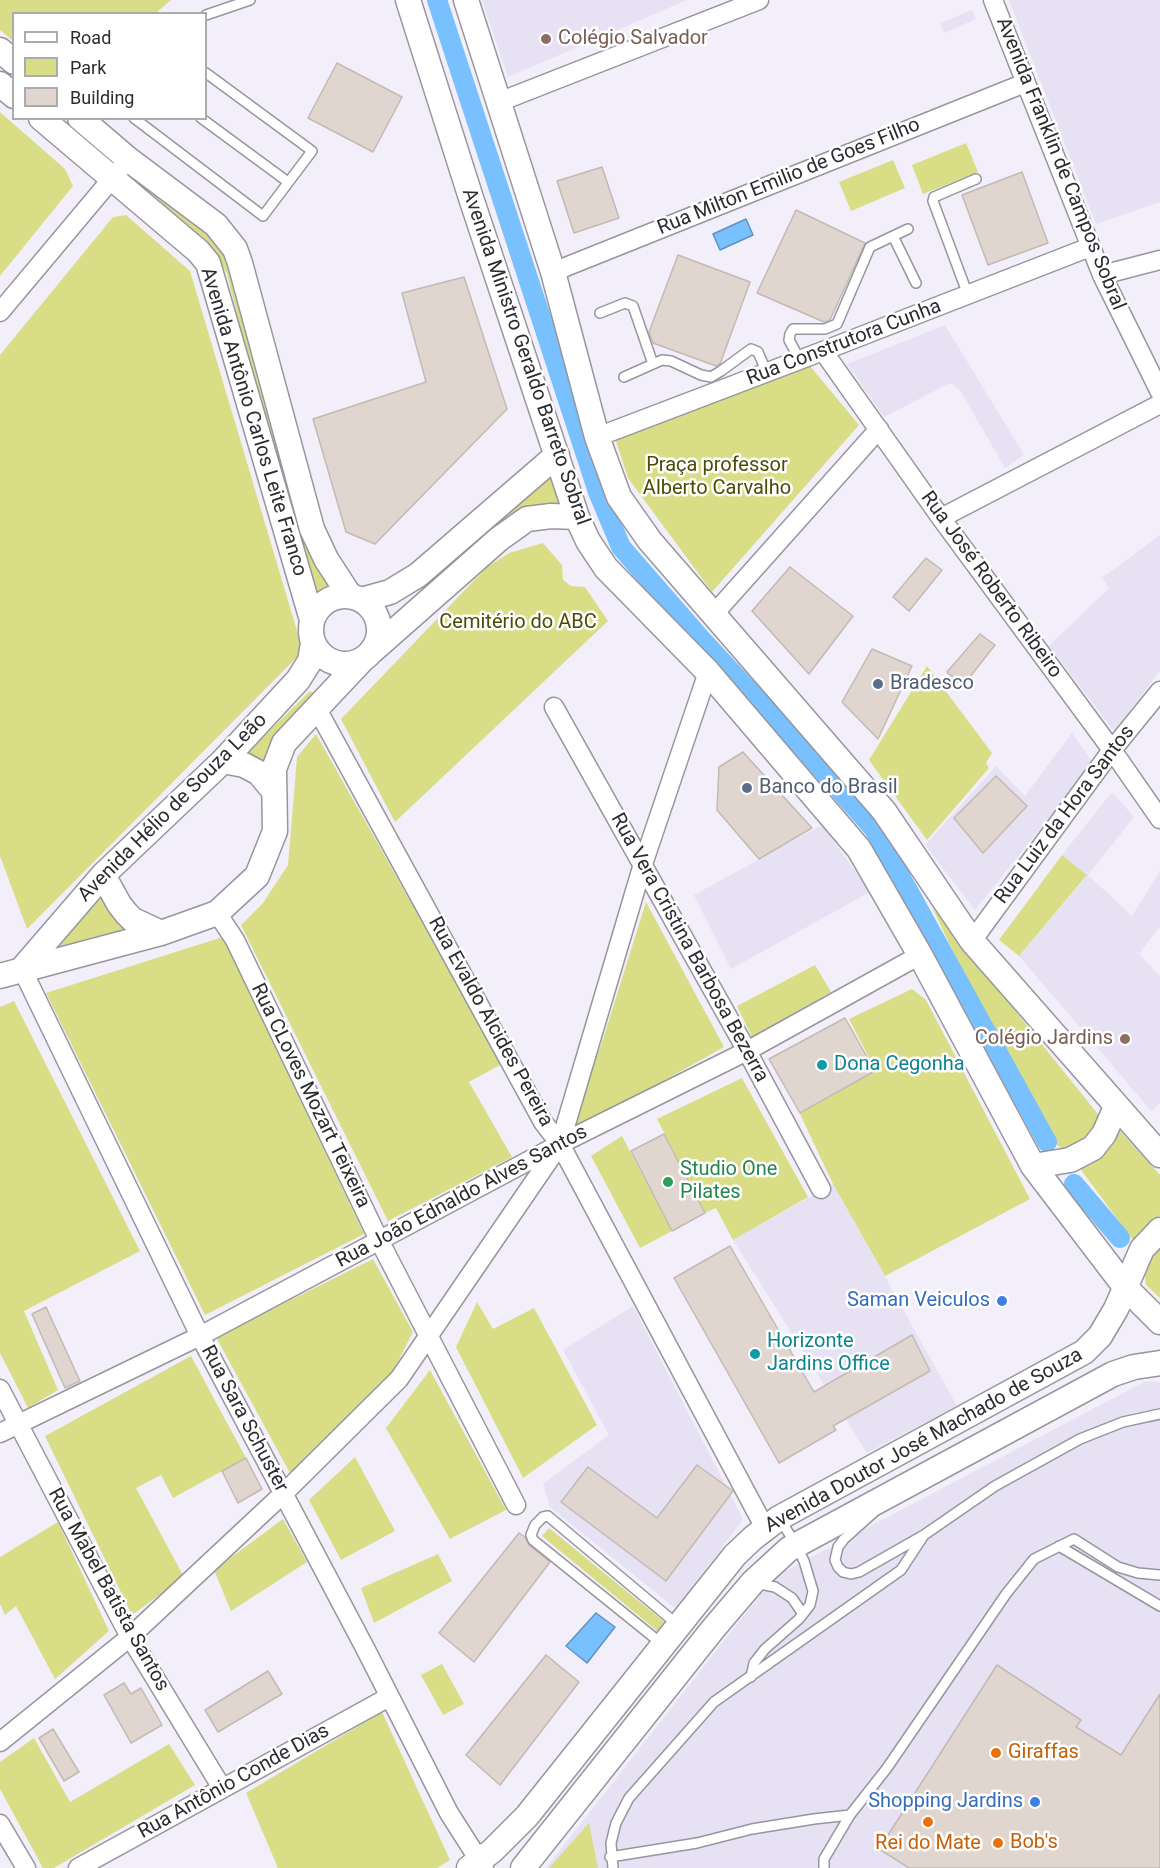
<!DOCTYPE html>
<html>
<head>
<meta charset="utf-8">
<style>
  body { margin:0 }
  #map { position:relative; width:1160px; height:1868px; overflow:hidden; background:#f2effa; font-family:Roboto,sans-serif }
  canvas { display:block }
  .legend { position:absolute; left:12px; top:12px; width:195px; height:108px; box-sizing:border-box; background:#fff; border:2px solid #abaaac; margin:0; padding:8px 10px; list-style:none; font-size:18px; color:#2c2b2f }
  .legend li { display:flex; align-items:center; gap:12px; height:30px }
  .legend b { width:30px; border:2px solid #abaaac }
</style>
</head>
<body>
<div id="map">
<canvas width="1160" height="1868"></canvas>
<ul class="legend">
<li><b style="height:8px;background:#fff"></b>Road</li>
<li><b style="height:16px;background:#d9de86"></b>Park</li>
<li><b style="height:16px;background:#e0d5cf"></b>Building</li>
</ul>
</div>
<script>
const ctx = document.querySelector('canvas').getContext('2d');
ctx.lineJoin = 'round';
function paint(path, color) { ctx.fillStyle = color; ctx.fill(path, 'evenodd'); }
const toPath = rows => new Path2D(rows.map(r => 'M' + r).join(''));
function stroke(path, color, width, dash) { ctx.strokeStyle = color; ctx.lineWidth = width; ctx.lineCap = dash ? 'butt' : 'round'; ctx.setLineDash(dash || []); ctx.stroke(path); }
function drawText(font, color, halo, rows, align = 'center') {
  ctx.font = font + ' Roboto,sans-serif'; ctx.lineWidth = 5; ctx.setLineDash([]); ctx.textBaseline = 'middle'; ctx.strokeStyle = halo; ctx.fillStyle = color; for (const [text, x, y, turn = 0] of rows) {
    ctx.save(); ctx.translate(x, y); ctx.rotate((+turn || 0) * Math.PI / 180); ctx.textAlign = isNaN(turn) ? turn : align; if (halo) ctx.strokeText(text, 0, 0); ctx.fillText(text, 0, 0); ctx.restore();
  }
}
const built = toPath([
  [482,0,687,0,508,77],
  [1009,0,1160,0,1160,202,1096,224],
  [972,10,976,19,944,33,940,23],
  [945,325,1024,455,1005,468,960,390,950,383,884,417,847,364],
  [1160,535,1160,671,1114,731,1049,646,1109,588,1102,578],
  [1072,733,1093,763,975,910,925,845,996,766,1025,796],
  [1112,792,1134,817,1088,875,1132,916,1160,871,1160,926,1139,954,1160,976,1160,1102,1152,1112,1019,956,1087,876,1062,855],
  [822,825,870,892,731,969,694,895],
  [833,1184,957,1406,867,1453,733,1240],
  [633,1306,743,1519,676,1609,550,1507,543,1484,609,1435,563,1350],
  [1146,1381,1160,1382,1160,1868,546,1868,774,1577]
]);
const green = toPath([
  [0,0,171,0,156,13,14,14,13,41,0,30],
  [0,112,65,169,73,186,0,276],
  [966,143,978,172,923,194,912,165],
  [893,160,905,188,851,211,839,182],
  [144,178,229,249,343,589,315,607,266,432,227,274,212,248,203,238,136,190],
  [126,215,190,271,303,651,27,929,0,856,0,355,113,217],
  [810,366,859,425,712,592,628,478,615,438],
  [555,463,567,503,516,511,474,547,395,627,389,620],
  [543,543,562,565,563,580,571,586,585,587,608,621,395,822,341,719,487,567,509,553],
  [927,666,992,753,986,763,989,768,927,840,869,760],
  [310,691,318,695,265,770,244,756],
  [316,734,502,1064,469,1082,512,1157,388,1221,241,925,263,903,288,865,297,757],
  [1062,855,1087,875,1019,956,999,940],
  [100,889,102,901,121,923,140,933,39,951],
  [646,902,724,1047,579,1128,573,1124,603,1039],
  [932,907,1105,1123,1103,1133,1068,1152,1058,1146,982,1014],
  [223,937,364,1234,205,1315,46,993],
  [815,965,831,992,752,1037,737,1006],
  [912,989,926,1000,1030,1199,885,1276,833,1184,800,1114,876,1071,849,1019],
  [14,1001,140,1251,24,1311,58,1390,28,1408,0,1353,0,1007],
  [742,1078,808,1197,733,1240,716,1208,705,1213,657,1119],
  [1119,1130,1160,1175,1160,1215,1135,1243,1076,1163,1095,1156],
  [622,1136,672,1231,640,1248,591,1156],
  [1160,1244,1160,1298,1146,1285,1144,1267],
  [373,1259,413,1332,393,1371,290,1473,216,1337],
  [477,1302,493,1329,534,1308,597,1425,523,1478,456,1347],
  [191,1356,246,1458,173,1498,161,1475,136,1488,184,1577,132,1615,45,1436],
  [430,1370,506,1510,450,1539,386,1428],
  [355,1457,395,1531,341,1560,309,1500],
  [283,1519,307,1562,231,1611,214,1570],
  [58,1522,109,1631,55,1679,16,1606,5,1615,0,1604,0,1557],
  [549,1528,668,1625,661,1634,542,1536],
  [438,1554,452,1581,374,1623,361,1588],
  [442,1664,464,1704,443,1715,421,1675],
  [382,1712,450,1860,437,1868,278,1868,246,1793],
  [34,1738,70,1802,169,1744,195,1785,54,1868,43,1868,0,1789,0,1762],
  [589,1823,598,1868,549,1868]
]);
const water = toPath([
  [746,219,753,235,720,250,713,234,746,219],
  [596,1613,615,1627,587,1663,566,1646,596,1613]
]);
const canal = toPath([
  [437,0,598,492,621,547,701,639,809,755,874,829,1047,1142],
  [1074,1184,1120,1238]
]);
const building = toPath([
  [337,63,402,97,373,152,308,118,337,63],
  [602,167,619,218,574,233,557,181,602,167],
  [1022,172,1048,243,988,265,962,195,1022,172],
  [796,210,865,243,830,320,824,322,757,293,796,210],
  [678,255,750,282,720,364,716,366,653,343,649,332,678,255],
  [464,277,507,409,375,544,346,532,313,419,426,382,402,293,464,277],
  [926,558,942,570,909,611,893,597,926,558],
  [790,567,853,616,809,674,752,611,790,567],
  [980,634,995,645,962,687,947,672,980,634],
  [872,649,912,666,878,739,842,702,872,649],
  [743,752,812,828,759,859,717,810,719,767,743,752],
  [996,776,1027,806,983,853,954,818,996,776],
  [845,1018,875,1071,800,1113,769,1059,845,1018],
  [664,1134,705,1213,672,1231,631,1151,664,1134],
  [730,1246,814,1392,912,1335,930,1371,833,1426,836,1430,779,1463,674,1278,730,1246],
  [46,1307,80,1381,65,1388,32,1314,46,1307],
  [246,1458,262,1489,238,1503,222,1471,246,1458],
  [697,1465,733,1491,666,1581,561,1502,588,1467,657,1518,697,1465],
  [519,1533,525,1537,529,1545,550,1562,474,1662,439,1633,519,1533],
  [546,1655,579,1682,500,1785,466,1755,546,1655],
  [997,1665,1081,1720,1076,1727,1121,1755,1160,1694,1160,1868,909,1868,879,1849,997,1665],
  [268,1671,282,1694,218,1732,205,1710,268,1671],
  [124,1683,131,1694,141,1688,162,1725,131,1743,104,1695,124,1683],
  [53,1729,79,1772,64,1781,39,1738,53,1729]
]);
const lane = toPath([
  [206,15,250,0],
  [134,118,263,216,312,151,206,73],
  [201,118,288,182],
  [893,236,916,283],
  [968,295,933,201,934,197,976,179],
  [600,313,625,303,633,306,653,364],
  [800,360,789,340,790,334,793,329,825,329,837,324,870,247,908,229],
  [624,377,662,360,671,361,701,375,711,377,721,371,751,349,758,352,767,373],
  [873,1513,844,1539,838,1547,835,1560,838,1567,843,1572,851,1574,859,1572,924,1535,995,1486,1080,1439,1123,1422,1160,1414],
  [1059,1546,1160,1606],
  [755,1583,775,1587,792,1598,803,1614],
  [662,1644,533,1540,531,1535,535,1525,543,1517,548,1516,678,1625],
  [751,1677,754,1663,765,1649,799,1619,810,1605,813,1591,804,1561,796,1545,780,1519],
  [610,1857,697,1843,752,1829,814,1819,850,1815],
  [613,1868,611,1843,616,1823,629,1798,714,1702,901,1570,924,1535],
  [824,1868,824,1859,850,1815,887,1768,1006,1594,1034,1559,1074,1539,1118,1567,1138,1573,1160,1575]
]);
const street = toPath([
  [993,0,1102,275,1160,392],
  [499,102,759,0],
  [553,272,1025,83],
  [1102,275,1160,260],
  [0,312,120,169],
  [823,351,941,518,1112,750,1160,819],
  [597,437,823,351,1090,247],
  [941,518,1160,404],
  [713,615,879,429],
  [316,707,543,1122,560,1144,765,1528],
  [554,707,747,1051,821,1189],
  [217,913,235,940,379,1240,516,1505],
  [972,941,1112,750,1160,691],
  [22,969,200,1336,365,1648,449,1813,484,1868],
  [0,1389,130,1637,222,1788],
  [0,1433,200,1336,560,1144,747,1051,920,955],
  [0,1742,130,1637,284,1493,399,1379,560,1144,643,864,708,672],
  [0,1824,26,1868],
  [78,1868,389,1697]
]);
const secondary = toPath([
  [408,0,471,198,577,517,588,541,606,568,708,672,859,849,920,955,1033,1166,1126,1288,1160,1322],
  [466,0,553,272,597,437,619,497,650,541,884,811,972,941,1160,1155],
  [0,50,14,62],
  [0,84,14,96],
  [41,118,198,251,208,263,312,620],
  [80,118,128,159,216,225,235,249,240,263,312,529,326,559,350,596],
  '311 630a34 34 0 1 1 68 0a34 34 0 1 1-68 0Z',
  [361,600,390,592,418,575,557,455],
  [372,651,499,539,527,519,551,516,577,517],
  [223,761,244,765,259,773,273,790],
  [103,875,119,904,126,913,133,920,161,933],
  [22,969,103,875,223,761,298,680,310,661,313,643],
  [0,976,161,933,217,913,257,876,275,831,274,769,284,743,363,659],
  [1033,1166,1070,1160,1093,1148,1104,1134,1116,1107],
  [469,1868,492,1851,527,1816,735,1555,753,1538,779,1518,1084,1352,1100,1336,1116,1309,1142,1249,1160,1230],
  [523,1868,713,1629,753,1582,789,1549,1113,1374,1134,1367,1160,1363]
]);
const markers = [
  [546,39,6,"#8d6e63"],
  [878,684,6,"#5c6f8a"],
  [747,788,6,"#5c6f8a"],
  [1125,1039,6,"#8d6e63"],
  [822,1065,6,"#0f9aa8"],
  [668,1182,6,"#2e9e5b"],
  [1002,1301,6,"#3f7fe0"],
  [755,1354,6,"#0f9aa8"],
  [996,1753,6,"#e8710a"],
  [1035,1802,6,"#3f7fe0"],
  [928,1822,6,"#e8710a"],
  [998,1843,6,"#e8710a"]
];
const educationNames = [
  ["Colégio Salvador",558,39],
  ["Colégio Jardins",1113,1039,"right"]
];
const streetNames = [
  ["Avenida Franklin de Campos Sobral",1060,164,68],
  ["Rua Milton Emilio de Goes Filho",789,177,-22],
  ["Rua Construtora Cunha",844,343,-21],
  ["Avenida Ministro Geraldo Barreto Sobral",525,357,71],
  ["Avenida Antônio Carlos Leite Franco",253,422,73],
  ["Rua José Roberto Ribeiro",991,585,54],
  ["Avenida Hélio de Souza Leão",173,808,-45],
  ["Rua Luiz da Hora Santos",1065,815,-53],
  ["Rua Vera Cristina Barbosa Bezerra",689,948,61],
  ["Rua Evaldo Alcides Pereira",490,1022,61],
  ["Rua CLoves Mozart Teixeira",310,1096,64],
  ["Rua João Ednaldo Alves Santos",462,1197,-28],
  ["Rua Sara Schuster",244,1419,62],
  ["Avenida Doutor José Machado de Souza",924,1441,-29],
  ["Rua Mabel Batista Santos",108,1590,61],
  ["Rua Antônio Conde Dias",234,1782,-29]
];
const parkNames = [
  ["Praça professor",717,466],
  ["Alberto Carvalho",717,489],
  ["Cemitério do ABC",518,623]
];
const serviceNames = [
  ["Bradesco",890,684],
  ["Banco do Brasil",759,788]
];
const cultureNames = [
  ["Dona Cegonha",834,1065],
  ["Horizonte",767,1342],
  ["Jardins Office",767,1365]
];
const leisureNames = [
  ["Studio One",680,1170],
  ["Pilates",680,1193]
];
const shopNames = [
  ["Saman Veiculos",990,1301],
  ["Shopping Jardins",1023,1802]
];
const foodNames = [
  ["Giraffas",1008,1753],
  ["Bob's",1010,1843],
  ["Rei do Mate",928,1844,"center"]
];
paint(built, '#e6e1f3');
paint(green, '#d9de86');
paint(water, '#78c0fe');
stroke(water, '#6193c0', 1.5);
stroke(canal, '#78c0fe', 20);
paint(building, '#e0d5cf');
stroke(building, '#c4b9b3', 1.5);
stroke(lane, '#97959f', 12);
stroke(street, '#97959f', 21);
stroke(secondary, '#97959f', 27);
stroke(lane, '#fff', 9);
stroke(street, '#fff', 18);
stroke(secondary, '#fff', 24);
for (const [x, y, r, color] of markers) { const dot = new Path2D(); dot.arc(x, y, r, 0, 2 * Math.PI); ctx.fillStyle = color; ctx.fill(dot); stroke(dot, '#fff', 2); }
drawText('20px', '#785e54', '#fff', educationNames, 'left');
drawText('20px', '#2c2b2f', '#fff', streetNames);
drawText('20px', '#4c4d05', '#fff', parkNames);
drawText('20px', '#4e5e75', '#fff', serviceNames, 'left');
drawText('20px', '#0d838f', '#fff', cultureNames, 'left');
drawText('20px', '#27864d', '#fff', leisureNames, 'left');
drawText('20px', '#366cbe', '#fff', shopNames, 'right');
drawText('20px', '#c56008', '#fff', foodNames, 'left');
</script>
</body>
</html>
